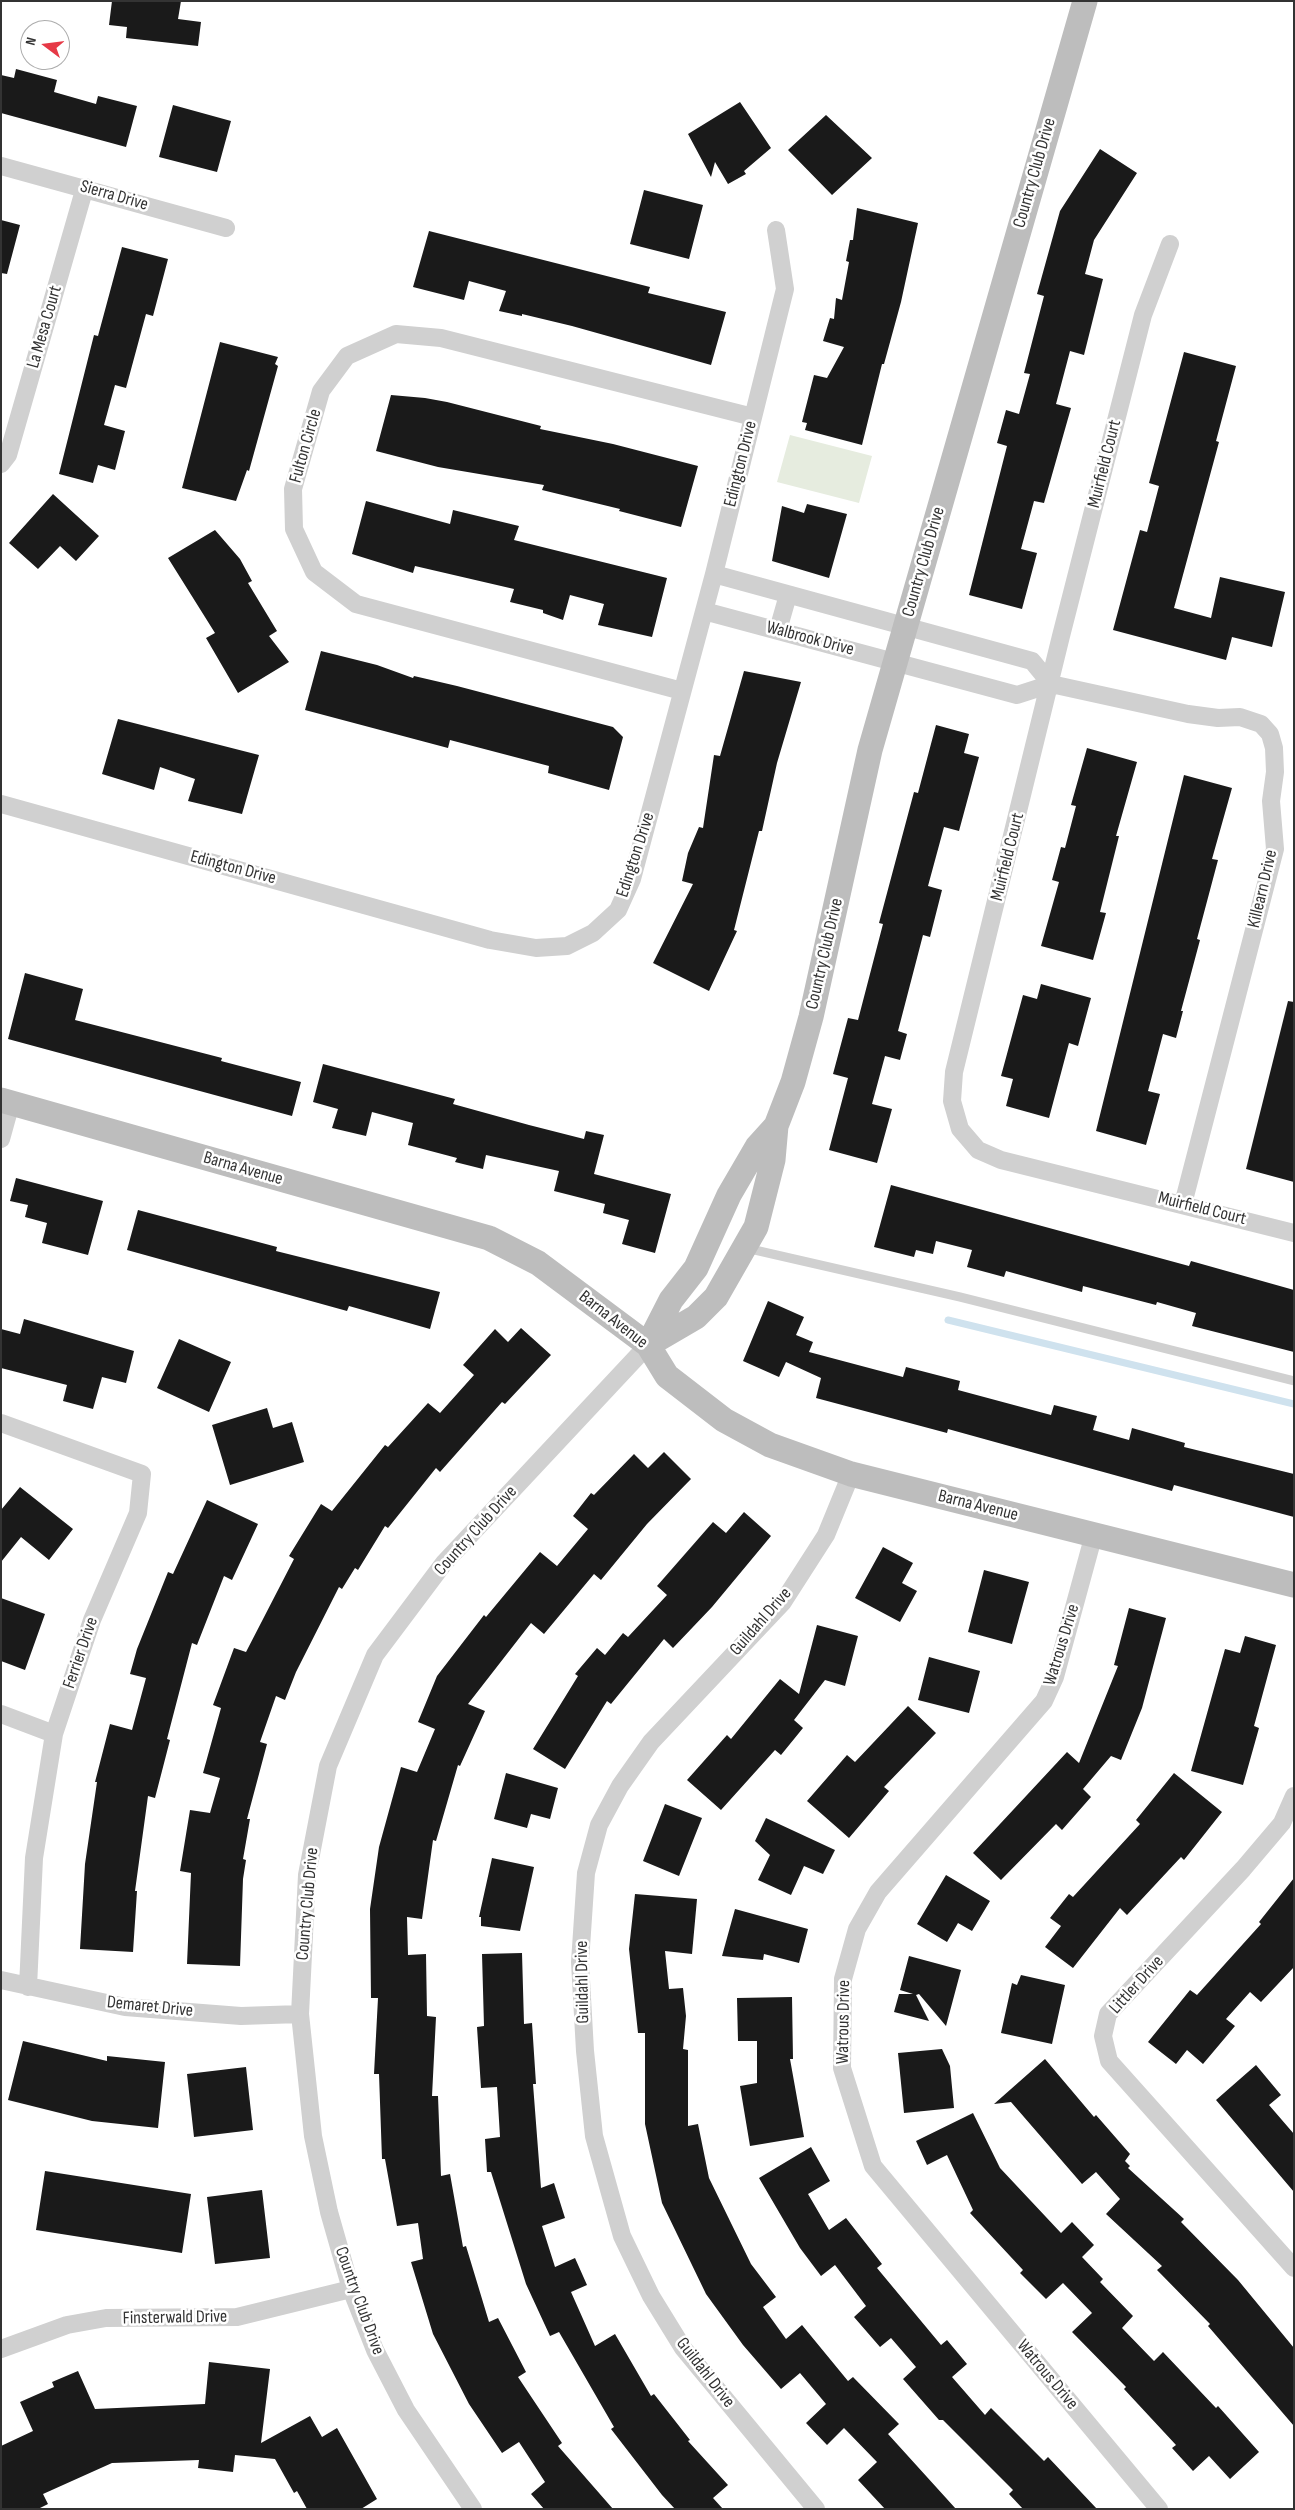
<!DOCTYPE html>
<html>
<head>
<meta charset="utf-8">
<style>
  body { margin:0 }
  #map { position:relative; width:1295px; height:2510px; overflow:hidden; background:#fff; font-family:"Sofia Sans Condensed",sans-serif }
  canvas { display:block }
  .frame { position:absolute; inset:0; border:2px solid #333; pointer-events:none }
  .north { position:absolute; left:20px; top:20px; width:50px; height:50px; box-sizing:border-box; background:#fff; border:1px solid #adadad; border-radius:50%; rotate:285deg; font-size:14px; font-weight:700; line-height:20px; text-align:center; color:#333 }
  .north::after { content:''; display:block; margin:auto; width:18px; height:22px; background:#e63946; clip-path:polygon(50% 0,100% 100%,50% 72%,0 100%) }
</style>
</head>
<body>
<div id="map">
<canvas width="1295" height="2510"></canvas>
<div class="frame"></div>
<div class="north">N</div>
</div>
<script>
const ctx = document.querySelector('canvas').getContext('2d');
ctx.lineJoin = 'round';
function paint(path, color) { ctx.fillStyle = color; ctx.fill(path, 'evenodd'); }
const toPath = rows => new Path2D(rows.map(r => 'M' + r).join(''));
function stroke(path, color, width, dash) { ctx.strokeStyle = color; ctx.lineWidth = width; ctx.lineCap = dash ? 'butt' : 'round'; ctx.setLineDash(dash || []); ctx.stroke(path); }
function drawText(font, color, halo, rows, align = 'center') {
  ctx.font = font + ' "Sofia Sans Condensed",sans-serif'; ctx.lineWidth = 5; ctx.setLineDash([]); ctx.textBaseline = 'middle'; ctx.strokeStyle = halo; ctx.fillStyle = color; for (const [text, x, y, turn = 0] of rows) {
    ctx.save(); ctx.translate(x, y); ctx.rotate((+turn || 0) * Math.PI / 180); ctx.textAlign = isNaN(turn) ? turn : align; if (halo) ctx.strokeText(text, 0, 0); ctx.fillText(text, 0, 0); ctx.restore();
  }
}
const green = toPath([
  [790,435,872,456,859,503,777,482]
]);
const stream = toPath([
  [948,1320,1294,1404]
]);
const building = toPath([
  [112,1,181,1,178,19,201,22,198,46,126,38,127,27,109,25],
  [16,69,57,80,54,92,96,104,98,96,137,106,126,147,1,113,1,75,14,78],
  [740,102,771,148,744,171,746,174,728,184,715,162,711,177,688,134],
  [173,105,231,121,217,172,159,157],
  [826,115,872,158,832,195,788,150],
  [1100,149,1137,173,1094,240,1085,274,1103,279,1084,355,1070,351,1056,404,1071,408,1044,503,1034,501,1021,549,1037,553,1022,609,969,595,1007,446,997,443,1006,410,1019,414,1030,374,1024,373,1044,296,1037,294,1060,211],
  [644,190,703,205,689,259,630,244],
  [857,208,918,223,901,302,884,364,882,364,862,445,805,430,807,423,802,422,814,375,827,378,844,347,823,341,830,318,834,319,836,298,842,300,849,262,846,261,850,240,853,240],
  [1,220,20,225,7,274,1,273],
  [429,231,650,287,648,293,726,312,711,365,572,326,522,314,522,316,499,311,506,291,469,281,464,300,413,287],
  [122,247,168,259,153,316,146,314,126,388,115,385,104,425,125,431,115,470,98,465,93,483,59,474,94,335,98,336],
  [220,342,278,357,275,364,278,366,249,471,247,470,236,501,182,488],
  [1184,352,1236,366,1216,441,1219,442,1174,608,1211,618,1220,577,1285,592,1272,647,1232,637,1226,660,1113,630,1140,530,1147,532,1159,486,1149,483],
  [391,395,425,398,447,402,541,426,540,429,613,444,698,466,681,527,619,511,620,509,542,490,544,485,438,467,376,451],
  [53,494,99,536,76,561,60,546,38,569,9,543],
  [366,501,450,524,453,510,519,526,514,540,667,578,652,637,598,625,604,604,570,595,563,620,543,613,543,610,510,602,514,589,415,566,413,573,352,554],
  [807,504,847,514,829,578,772,561,782,506,804,513],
  [215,530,240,559,252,581,248,583,277,631,269,636,289,662,238,693,206,638,215,633,168,558],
  [321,651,377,665,413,678,414,676,457,686,613,727,623,737,609,790,548,773,549,766,450,740,448,748,305,710],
  [744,671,801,682,777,763,762,831,759,831,734,930,737,931,709,991,653,963,693,884,682,881,688,853,699,827,703,828,714,755,720,756],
  [118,719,259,755,242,814,188,801,195,779,160,767,154,790,102,774],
  [936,725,969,734,964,753,979,757,959,831,944,827,928,886,942,890,930,937,923,935,898,1031,907,1034,900,1060,885,1056,872,1104,892,1109,877,1163,829,1150,848,1078,833,1074,848,1018,858,1020,883,924,879,923,914,792,918,793],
  [1087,748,1137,762,1116,836,1119,836,1100,912,1106,913,1093,960,1041,946,1059,882,1052,880,1061,847,1065,848,1076,806,1071,805],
  [1184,775,1232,788,1212,859,1218,860,1197,939,1200,940,1181,1011,1183,1011,1176,1038,1163,1034,1148,1091,1160,1094,1146,1145,1096,1131],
  [25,973,83,989,75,1020,222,1058,221,1061,301,1082,292,1116,8,1039],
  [1041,984,1091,998,1078,1046,1069,1043,1049,1118,1006,1106,1013,1079,1001,1076,1023,995,1037,999],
  [1288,1001,1294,1002,1294,1182,1246,1169],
  [323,1064,455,1099,453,1104,529,1125,584,1139,586,1131,604,1135,594,1174,671,1194,655,1253,622,1244,629,1220,603,1213,605,1204,554,1191,559,1171,486,1155,483,1169,455,1162,457,1158,408,1145,413,1123,372,1112,366,1136,332,1128,338,1109,313,1102],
  [16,1178,103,1201,88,1255,42,1243,47,1223,25,1217,28,1205,10,1201],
  [891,1185,1189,1266,1191,1261,1294,1290,1294,1352,1192,1326,1196,1313,1157,1302,1156,1305,1083,1286,1082,1292,1006,1271,1004,1277,967,1267,972,1250,936,1241,933,1254,916,1250,914,1257,874,1247],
  [138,1210,277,1247,276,1251,440,1292,430,1329,349,1306,347,1311,127,1250],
  [768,1301,804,1317,796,1335,813,1342,809,1352,903,1377,906,1367,960,1381,958,1390,1051,1415,1054,1405,1097,1416,1093,1430,1129,1440,1132,1428,1185,1443,1184,1447,1294,1474,1294,1517,1174,1485,1172,1491,948,1429,947,1433,816,1398,821,1378,786,1362,779,1377,743,1361],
  [24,1319,134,1351,126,1383,102,1377,93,1409,63,1401,67,1385,1,1368,1,1329,20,1334],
  [521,1328,551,1355,505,1404,502,1402,440,1472,436,1468,388,1528,385,1526,358,1570,355,1568,342,1589,339,1587,296,1672,285,1700,276,1696,260,1742,267,1744,247,1819,250,1819,243,1859,246,1860,243,1879,240,1966,187,1964,191,1873,180,1871,190,1810,210,1813,220,1778,203,1773,221,1708,213,1705,234,1648,246,1652,294,1559,289,1556,321,1504,332,1511,385,1445,388,1447,428,1403,440,1413,474,1375,463,1365,495,1329,508,1342],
  [179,1339,231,1362,209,1412,157,1388],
  [267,1408,273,1428,292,1422,304,1462,230,1485,212,1425],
  [664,1452,691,1479,647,1524,601,1580,594,1574,544,1634,531,1623,468,1704,485,1711,460,1766,458,1765,436,1841,433,1840,422,1919,407,1917,408,1955,426,1954,427,2016,436,2017,432,2096,438,2096,441,2176,450,2174,463,2247,466,2246,489,2322,498,2318,526,2372,518,2377,562,2443,558,2446,613,2509,544,2509,531,2494,545,2482,519,2442,502,2453,469,2404,433,2334,411,2262,423,2259,418,2223,397,2226,385,2159,382,2159,379,2074,374,2074,378,1998,371,1998,370,1909,379,1847,401,1767,417,1772,435,1729,418,1722,437,1676,484,1615,486,1617,540,1552,557,1566,588,1529,573,1516,591,1493,594,1495,634,1454,648,1468],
  [20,1487,73,1529,49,1560,21,1537,1,1562,1,1510],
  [207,1500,258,1524,232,1580,224,1576,197,1645,192,1643,167,1739,170,1740,155,1798,148,1796,135,1891,137,1891,133,1952,80,1949,85,1864,97,1782,95,1782,110,1724,132,1730,146,1678,130,1674,137,1649,168,1572,173,1574],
  [744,1512,771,1536,712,1607,673,1648,664,1639,611,1704,607,1701,565,1769,533,1749,578,1676,575,1674,597,1648,605,1655,623,1633,628,1637,667,1595,657,1586,713,1522,726,1533],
  [883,1547,913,1563,902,1583,917,1591,900,1622,855,1598],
  [984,1570,1029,1582,1012,1644,968,1632],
  [1,1598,45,1614,25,1670,1,1661],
  [1129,1608,1166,1618,1142,1708,1121,1760,1111,1756,1083,1789,1091,1797,1062,1830,1056,1824,1001,1880,973,1853,1067,1752,1079,1763,1118,1666,1114,1665],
  [817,1625,858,1636,845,1686,825,1680,794,1720,803,1728,781,1755,775,1750,721,1810,687,1780,727,1735,731,1739,780,1679,799,1694],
  [1245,1636,1276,1645,1254,1726,1259,1728,1243,1785,1191,1771,1225,1649,1240,1653],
  [929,1657,980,1671,969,1713,918,1700],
  [908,1706,936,1733,884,1787,889,1791,849,1838,807,1801,847,1755,855,1762],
  [506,1773,558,1788,550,1819,531,1814,527,1828,494,1819],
  [1174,1773,1222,1812,1184,1860,1181,1857,1127,1915,1120,1908,1073,1968,1045,1947,1061,1926,1050,1918,1069,1894,1073,1897,1140,1824,1136,1820],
  [665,1804,702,1818,679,1876,643,1861],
  [766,1818,835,1850,823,1874,804,1866,791,1895,758,1880,770,1855,755,1841],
  [492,1858,534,1867,520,1931,481,1926,481,1917,479,1917],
  [946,1875,990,1901,972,1931,958,1923,947,1942,917,1924],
  [1294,1878,1294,1967,1261,2002,1250,1992,1226,2019,1235,2026,1203,2064,1187,2050,1176,2064,1148,2042,1190,1990,1197,1995,1261,1924,1259,1922],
  [635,1894,697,1899,692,1954,665,1951,669,1989,683,1988,686,2016,683,2049,688,2050,688,2126,698,2124,709,2178,751,2264,776,2297,763,2307,786,2339,802,2325,848,2381,853,2377,899,2424,888,2434,956,2509,885,2509,858,2480,877,2462,844,2428,827,2445,806,2423,826,2404,800,2373,781,2389,743,2345,706,2294,662,2203,645,2124,645,2033,638,2033,629,1949],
  [735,1909,808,1929,799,1963,764,1954,763,1960,722,1956],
  [522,1953,524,2024,532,2023,536,2084,533,2084,541,2188,554,2183,565,2218,542,2226,555,2267,575,2258,587,2285,571,2292,595,2346,615,2334,651,2396,654,2394,690,2440,688,2441,728,2485,713,2498,723,2509,675,2509,662,2495,611,2429,614,2427,559,2332,550,2336,526,2284,491,2172,487,2172,485,2139,500,2137,497,2087,481,2088,477,2027,484,2026,482,1954],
  [909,1956,961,1970,946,2026,919,1994,916,1995,929,2021,894,2012,899,1994,913,1994,900,1990],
  [1021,1975,1065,1985,1052,2044,1001,2033,1012,1983,1017,1985],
  [792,1997,793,2059,790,2059,804,2137,750,2146,740,2086,757,2083,757,2041,738,2041,737,1998],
  [23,2041,107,2061,107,2056,165,2062,158,2128,92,2121,8,2100],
  [942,2049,950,2066,954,2108,904,2113,898,2053],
  [1045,2059,1094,2117,1096,2115,1130,2154,1125,2161,1130,2166,1128,2168,1184,2219,1181,2222,1238,2280,1294,2348,1294,2426,1208,2326,1210,2324,1157,2270,1162,2266,1106,2214,1120,2199,1096,2172,1082,2184,1011,2102,994,2104],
  [1256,2065,1281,2095,1269,2105,1294,2134,1294,2192,1216,2100],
  [246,2067,253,2130,194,2137,187,2074],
  [973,2113,1000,2168,1061,2233,1072,2222,1094,2245,1082,2257,1103,2279,1100,2282,1133,2316,1122,2328,1154,2361,1163,2352,1216,2408,1218,2406,1259,2452,1230,2479,1209,2456,1193,2471,1172,2448,1176,2445,1124,2389,1126,2387,1072,2332,1092,2313,1063,2283,1046,2299,1020,2273,1023,2270,970,2213,973,2210,947,2155,927,2165,916,2141],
  [811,2147,830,2181,808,2194,829,2230,846,2218,882,2264,877,2268,941,2345,947,2340,967,2364,952,2377,985,2415,991,2408,1044,2461,1048,2457,1097,2509,1023,2509,1009,2494,1013,2490,943,2420,939,2420,903,2379,916,2367,891,2338,880,2347,854,2317,866,2306,835,2265,821,2276,800,2248,759,2178],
  [45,2171,191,2194,182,2253,36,2230],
  [262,2190,270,2258,215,2264,207,2197],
  [209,2362,270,2369,261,2443,310,2416,322,2437,337,2428,377,2499,361,2509,307,2509,297,2491,294,2493,275,2459,235,2455,233,2472,198,2468,199,2460,112,2463,43,2494,48,2504,38,2509,1,2509,1,2446,33,2431,20,2402,54,2387,52,2382,78,2371,95,2409,205,2404]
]);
const lane = toPath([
  [746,1248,960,1297,1294,1381]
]);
const street = toPath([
  [1,166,226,228],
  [1170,244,1143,315,1061,636,954,1072,952,1101,960,1129,978,1150,1001,1160,1294,1233],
  [1,464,8,455,85,187],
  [714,574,1032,661,1051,684],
  [704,611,1017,695,1051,684,1188,714,1218,718,1240,717,1261,724,1270,734,1274,748,1275,772,1271,801,1275,849,1183,1204],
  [778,630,788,595],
  [682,691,356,604,314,572,294,529,293,489,321,391,347,356,396,334,441,338,753,417],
  [1,804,490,940,536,948,567,946,593,933,618,910,632,879,714,574,785,289,776,230],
  [1,1139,11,1103],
  [1,1423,142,1474,138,1513,92,1620,54,1734,34,1858,28,1987],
  [1094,1534,1055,1677,1044,1701,878,1892,857,1929,843,1979,842,2068,873,2166,1159,2509],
  [1,1714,54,1734],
  [1294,1796,1282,1823,1243,1869,1108,2014,1103,2036,1109,2061,1294,2268],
  [1,1980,125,2007,241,2016,300,2014],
  [1,2349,67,2325,106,2318,237,2317,351,2289],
  [473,2509,406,2410,375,2350,351,2289,329,2212,313,2136,300,2014,307,1875,328,1766,375,1655,444,1563,648,1345],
  [816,2509,683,2348,651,2296,622,2236,594,2136,585,2051,580,1962,586,1873,599,1825,620,1786,651,1742,783,1602,826,1535,851,1474]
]);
const secondary = toPath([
  [1,1100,489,1238,538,1263,648,1345,667,1376,724,1420,770,1445,851,1474,1294,1585],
  [648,1345,696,1317,716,1297,756,1227,773,1160,776,1126,793,1082,811,1017,870,750,1085,1],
  [648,1345,671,1300,696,1268,729,1195,757,1147,776,1126]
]);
const streetNames = [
  ["Country Club Drive",1035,173,-74],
  ["Sierra Drive",114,196,16],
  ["La Mesa Court",45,327,-74],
  ["Fulton Circle",306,446,-74],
  ["Edington Drive",741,464,-76],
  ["Muirfield Court",1105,464,-76],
  ["Country Club Drive",924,562,-74],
  ["Walbrook Drive",810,639,15],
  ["Edington Drive",636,855,-72],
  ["Muirfield Court",1008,857,-76],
  ["Edington Drive",233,868,15],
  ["Killearn Drive",1263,889,-77],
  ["Country Club Drive",825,954,-77],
  ["Barna Avenue",243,1169,16],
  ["Muirfield Court",1202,1209,14],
  ["Barna Avenue",613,1320,38],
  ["Barna Avenue",978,1506,14],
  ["Country Club Drive",476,1531,-48],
  ["Guildahl Drive",761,1622,-49],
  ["Watrous Drive",1062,1645,-73],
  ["Ferrier Drive",81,1653,-71],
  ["Country Club Drive",308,1904,-85],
  ["Guildahl Drive",583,1982,-91],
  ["Littler Drive",1137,1985,-48],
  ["Demaret Drive",150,2007,6],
  ["Watrous Drive",844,2022,-89],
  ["Country Club Drive",359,2301,70],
  ["Finsterwald Drive",175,2318,-1],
  ["Guildahl Drive",705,2373,52],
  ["Watrous Drive",1047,2375,50]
];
paint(green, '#e6ecdf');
stroke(stream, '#cfe2ee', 7);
paint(building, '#1a1a1a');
stroke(lane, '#d0d0d0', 9);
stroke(street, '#d0d0d0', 18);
stroke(secondary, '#bdbdbd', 25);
drawText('18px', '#333', '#fff', streetNames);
</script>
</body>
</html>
